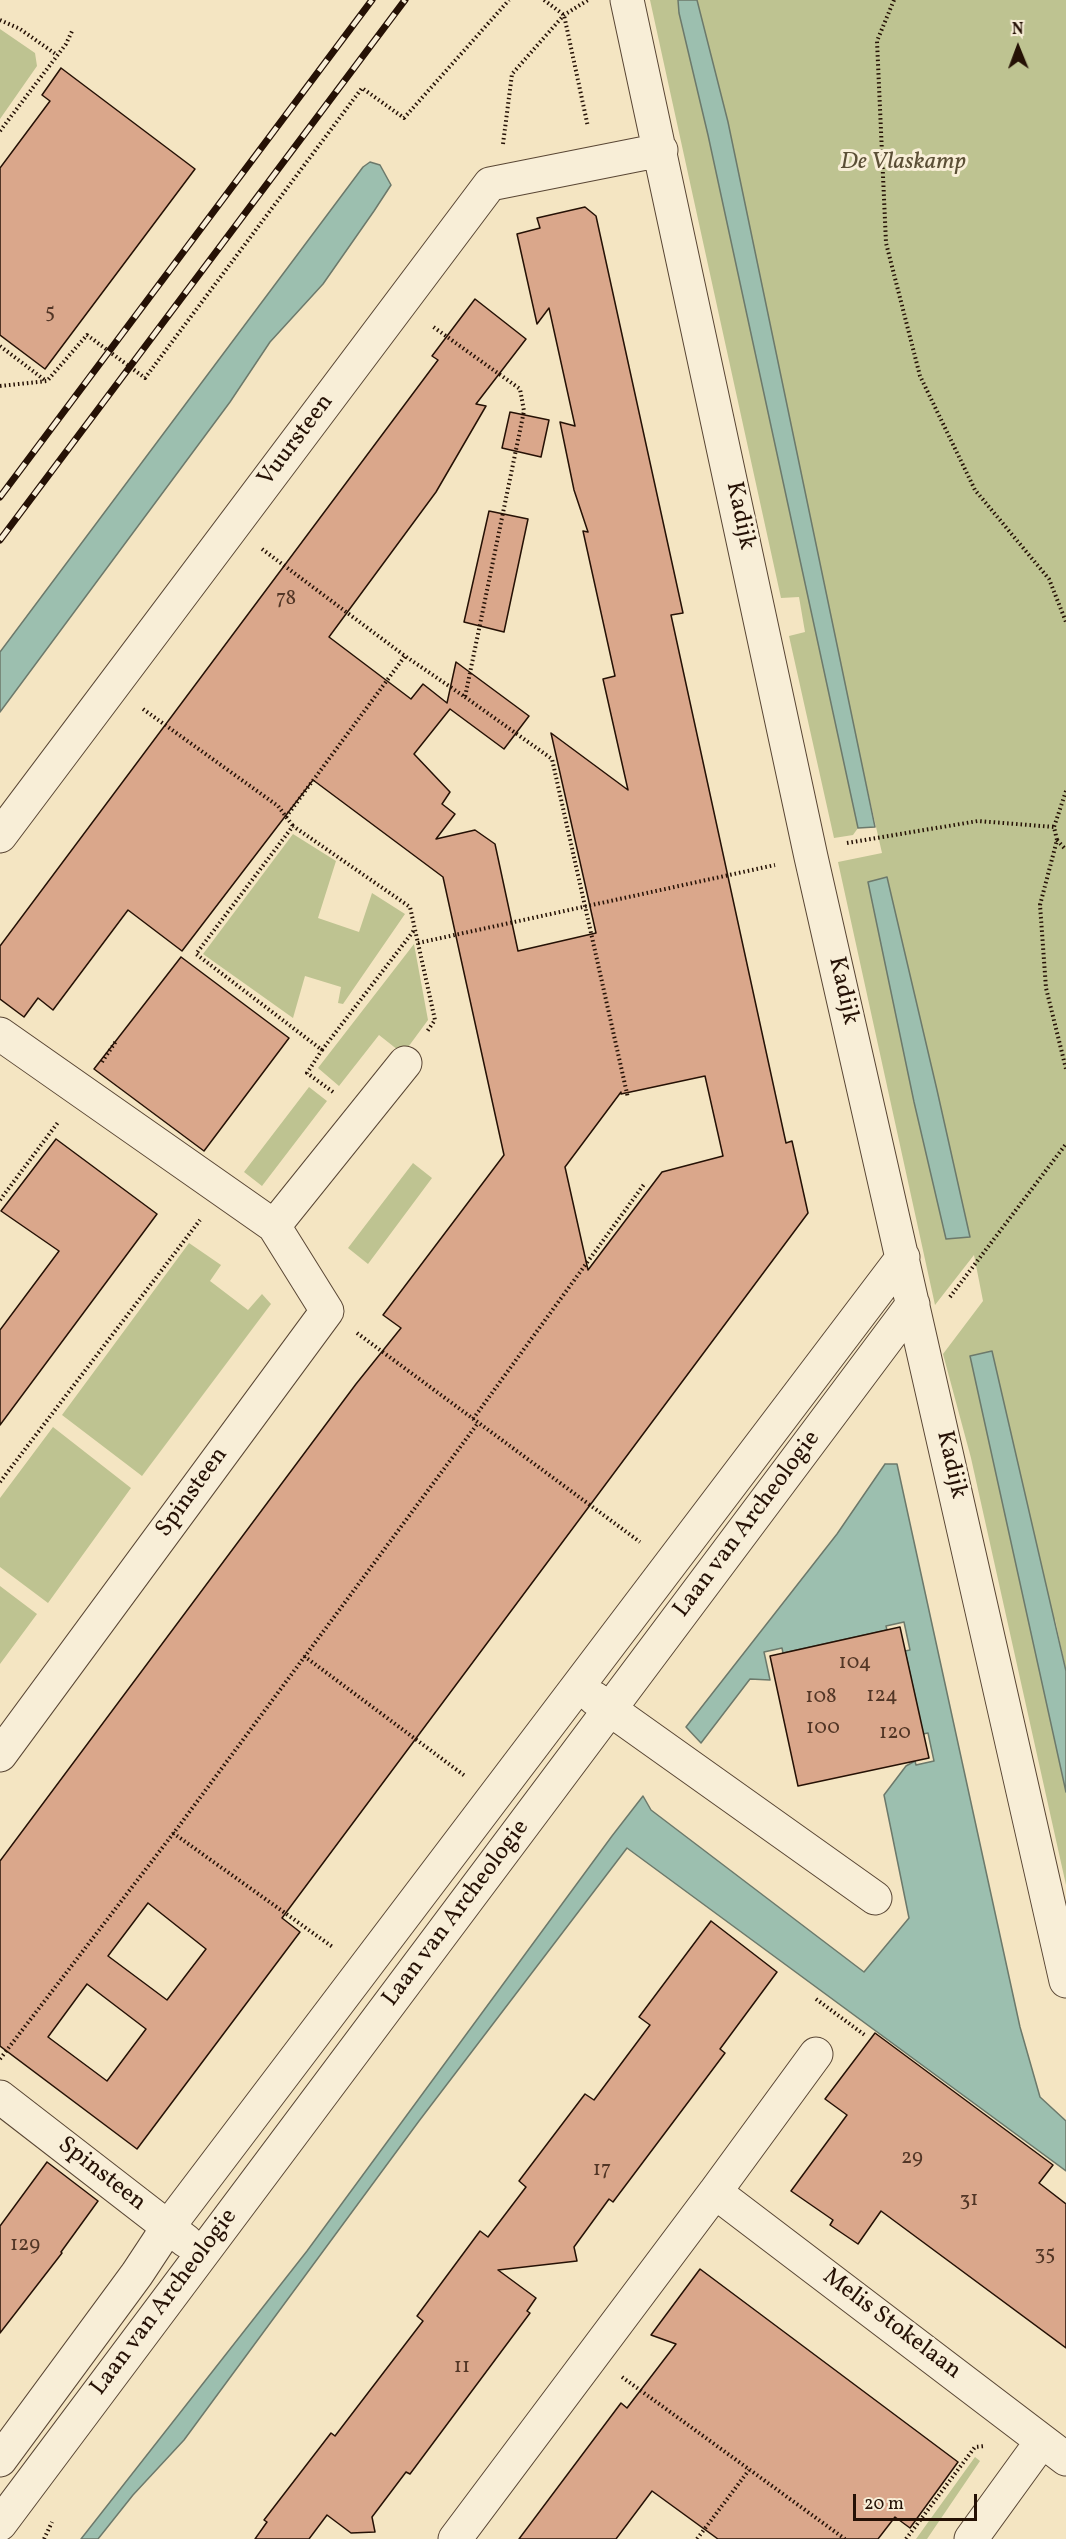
<!DOCTYPE html>
<html>
<head>
<meta charset="utf-8">
<style>
  body { margin:0 }
  #map { position:relative; width:1066px; height:2539px; overflow:hidden; background:#f4e5c2; font-family:Vollkorn,serif }
  canvas { display:block }
  .north { position:absolute; left:988px; top:18px; width:60px; height:60px; -webkit-text-stroke:4px #f8eed7; paint-order:stroke; rotate:359deg; font-size:16px; font-weight:700; line-height:24px; text-align:center; color:#251105 }
  .north::after { content:''; display:block; margin:auto; width:21px; height:27px; background:#251105; clip-path:polygon(50% 0,100% 100%,50% 72%,0 100%) }
  .scale { position:absolute; left:853px; top:2494px; width:124px; height:27px; box-sizing:border-box; border:3px solid #251105; border-top:0; padding-left:8px; font-size:18px; line-height:21px; white-space:nowrap; color:#251105; -webkit-text-stroke:4px #f8eed7; paint-order:stroke }
</style>
</head>
<body>
<div id="map">
<canvas width="1066" height="2539"></canvas>
<div class="north">N</div>
<div class="scale">20 m</div>
</div>
<script>
const ctx = document.querySelector('canvas').getContext('2d');
ctx.lineJoin = 'round';
function paint(path, color) { ctx.fillStyle = color; ctx.fill(path, 'evenodd'); }
const toPath = rows => new Path2D(rows.map(r => 'M' + r).join(''));
function stroke(path, color, width, dash) { ctx.strokeStyle = color; ctx.lineWidth = width; ctx.lineCap = dash ? 'butt' : 'round'; ctx.setLineDash(dash || []); ctx.stroke(path); }
function drawText(font, color, halo, rows, align = 'center') {
  ctx.font = font + ' Vollkorn,serif'; ctx.lineWidth = 6; ctx.setLineDash([]); ctx.textBaseline = 'middle'; ctx.strokeStyle = halo; ctx.fillStyle = color; for (const [text, x, y, turn = 0] of rows) {
    ctx.save(); ctx.translate(x, y); ctx.rotate((+turn || 0) * Math.PI / 180); ctx.textAlign = isNaN(turn) ? turn : align; if (halo) ctx.strokeText(text, 0, 0); ctx.fillText(text, 0, 0); ctx.restore();
  }
}
const green = toPath([
  [650,0,678,0,679,13,708,135,858,828,853,835,834,838,789,636,805,632,799,597,781,598],
  [697,0,1066,0,1066,1671,1055,1619,1066,1792,1066,1885,971,1458,943,1354,983,1301,974,1255,935,1305,838,862,882,853,852,722,728,122],
  [886,878,937,1090,970,1237,946,1238,914,1102,868,882],
  [0,29,35,53,37,66,0,119],
  [293,834,336,861,318,918,359,932,372,893,405,914,343,1004,338,1003,341,987,305,976,293,1018,203,954],
  [414,944,428,1020,403,1054,379,1035,339,1086,318,1068],
  [309,1087,327,1101,262,1186,244,1172],
  [413,1163,432,1178,368,1264,348,1248],
  [189,1243,221,1265,210,1281,248,1310,262,1294,271,1304,142,1476,62,1415],
  [53,1427,131,1488,48,1603,0,1567,0,1498],
  [0,1586,37,1614,0,1664],
  [975,2457,980,2461,927,2539,916,2539]
]);
const water = toPath([
  [678,0,697,0,728,122,875,827,858,828,708,135,679,13,678,0],
  [370,162,380,165,391,185,374,211,323,284,270,342,230,402,0,712,0,652,363,167,370,162],
  [887,877,937,1090,970,1237,946,1239,914,1102,868,882,887,877],
  [992,1351,1066,1671,1066,1792,970,1356,992,1351],
  [885,1464,897,1464,1020,2027,1040,2097,1066,2121,1066,2171,627,1848,419,2121,184,2440,133,2495,98,2539,81,2539,307,2251,612,1836,643,1796,651,1810,864,1972,909,1918,884,1795,906,1766,915,1761,916,1765,934,1761,928,1733,923,1734,905,1651,910,1650,904,1622,886,1626,887,1630,783,1653,782,1648,764,1652,770,1680,750,1679,701,1743,686,1727,837,1534,885,1464]
]);
const building = toPath([
  [61,68,195,169,45,369,0,335,0,168,50,101,42,95,61,68],
  [585,207,596,216,683,613,671,615,786,1143,792,1141,808,1213,282,1918,300,1932,137,2149,0,2046,0,1861,356,1384,401,1328,383,1315,504,1155,443,877,313,780,182,951,128,910,53,1010,38,998,24,1017,0,999,0,946,438,360,432,356,475,299,526,339,476,404,486,406,436,492,329,637,411,699,423,684,447,703,456,662,529,716,504,749,450,709,414,754,450,792,442,804,455,814,436,839,475,830,495,844,518,951,596,933,551,733,628,790,603,679,615,676,583,531,588,532,574,490,560,422,575,426,564,376,549,308,537,324,517,234,540,228,537,218,585,207],
  [705,1076,723,1156,662,1172,588,1270,565,1167,621,1092,621,1094,705,1076],
  [148,1903,206,1949,167,2000,108,1956,148,1903],
  [87,1984,146,2029,107,2081,48,2037,87,1984],
  [510,412,549,420,541,457,502,448,510,412],
  [489,511,528,519,504,632,464,622,489,511],
  [181,957,289,1038,204,1151,94,1069,181,957],
  [56,1139,157,1214,0,1425,0,1330,59,1251,1,1211,56,1139],
  [900,1627,929,1758,798,1786,770,1656,900,1627],
  [711,1921,777,1972,720,2049,725,2053,692,2097,613,2202,609,2199,574,2247,577,2261,498,2270,536,2298,527,2311,530,2313,410,2474,406,2472,372,2517,375,2532,351,2533,327,2515,309,2539,255,2539,267,2522,264,2520,331,2433,335,2436,423,2321,417,2316,480,2231,488,2237,526,2187,519,2181,585,2094,594,2100,650,2025,639,2017,711,1921],
  [875,2033,1053,2165,1039,2183,1066,2204,1066,2348,881,2211,858,2244,830,2225,833,2220,791,2191,847,2115,825,2099,875,2033],
  [47,2162,98,2201,61,2252,62,2253,0,2333,0,2226,47,2162],
  [700,2269,958,2462,910,2528,895,2517,878,2539,718,2539,652,2491,616,2539,519,2539,621,2403,627,2408,676,2344,651,2335,700,2269]
]);
const path = toPath([
  [544,0,564,15,588,127],
  [894,0,877,41,886,243,920,376,975,490,1049,579,1066,622],
  [0,20,20,29,57,55],
  [0,131,66,44,73,29],
  [503,144,512,74,564,15,588,0],
  [0,346,46,381],
  [0,386,47,381,87,335,145,378,362,88,404,118,509,0],
  [262,549,405,656,465,697,524,411,520,389,432,326],
  [465,697,552,759,628,1098],
  [143,709,278,806,293,826],
  [1066,791,1054,827,1057,840,1040,905,1046,988,1066,1069],
  [286,817,405,656],
  [1057,840,1066,850],
  [847,843,978,821,1054,827],
  [418,943,775,865],
  [322,1050,415,929],
  [102,1062,116,1041],
  [333,1092,307,1073,322,1050,196,954,293,826,410,907,435,1020,426,1033],
  [0,1200,59,1121],
  [950,1297,1066,1144],
  [357,1333,640,1542],
  [473,1419,645,1183],
  [0,1482,200,1220],
  [304,1656,465,1776],
  [173,1833,334,1948],
  [816,1999,866,2036],
  [0,2059,179,1826,478,1423],
  [622,2377,845,2539],
  [44,2539,52,2522],
  [697,2539,749,2470],
  [906,2539,975,2447,985,2446]
]);
const minor = toPath([
  [627,0,811,857,1066,1981],
  [0,836,490,184,661,150],
  [0,1034,274,1226,327,1311,0,1755],
  [274,1226,405,1063],
  [594,1698,875,1898],
  [0,2097,186,2241],
  [715,2192,816,2054],
  [0,2460,137,2274,168,2227,903,1257],
  [0,2524,913,1304],
  [455,2539,715,2192,1066,2459],
  [971,2539,1042,2441]
]);
const rail = toPath([
  [0,497,372,0],
  [0,540,405,0]
]);
const numberNames = [
  ["5",50,313],
  ["78",286,600],
  ["104",855,1664],
  ["124",882,1697],
  ["108",821,1698],
  ["100",823,1729],
  ["120",895,1734],
  ["29",912,2159],
  ["17",602,2171],
  ["31",969,2201],
  ["129",25,2246],
  ["35",1045,2255],
  ["11",462,2368]
];
const parkNames = [
  ["De Vlaskamp",903,164]
];
const streetNames = [
  ["Vuursteen",297,441,-53],
  ["Kadijk",739,516,78],
  ["Kadijk",842,991,77],
  ["Kadijk",950,1465,77],
  ["Spinsteen",193,1493,-54],
  ["Laan van Archeologie",748,1525,-53],
  ["Laan van Archeologie",457,1914,-53],
  ["Spinsteen",101,2175,38],
  ["Laan van Archeologie",165,2303,-53],
  ["Melis Stokelaan",891,2325,37]
];
paint(green, '#bec391');
paint(water, '#9cbfaf');
stroke(water, '#6c796b', 1.5);
paint(building, '#daa78b');
stroke(building, '#251105', 1.5);
stroke(minor, '#594634', 35);
stroke(path, '#251105', 4, [1.5, 3]);
stroke(minor, '#f8eed7', 33);
stroke(rail, '#251105', 7);
stroke(rail, '#f8eed7', 4.5, [14]);
drawText('21px', '#523626', null, numberNames);
drawText('italic 24px', '#5b4f36', '#f8eed7', parkNames);
drawText('24px', '#251105', '#f8eed7', streetNames);
</script>
</body>
</html>
